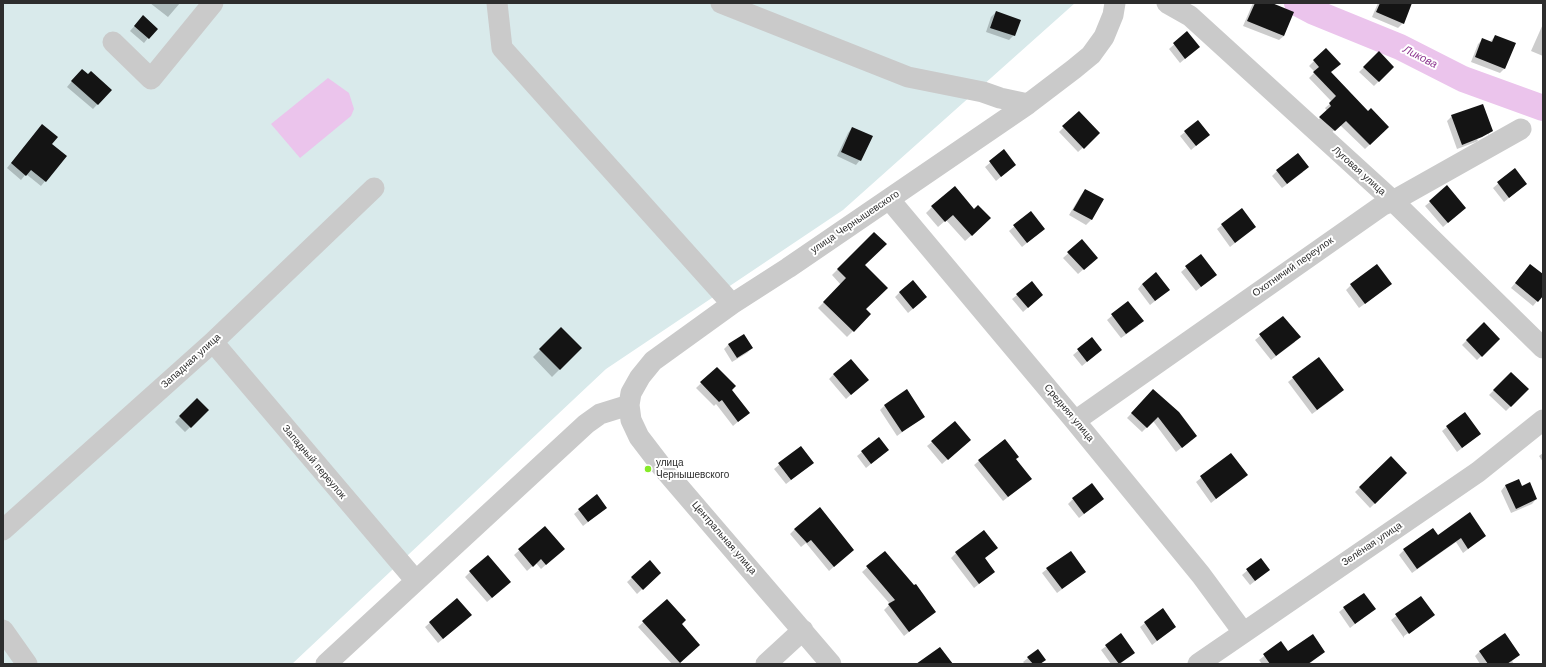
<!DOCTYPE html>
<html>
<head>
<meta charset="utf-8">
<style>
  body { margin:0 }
  #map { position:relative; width:1546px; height:667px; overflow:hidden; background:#fff; font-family:"Work Sans",sans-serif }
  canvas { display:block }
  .frame { position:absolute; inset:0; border:4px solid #2d2d2d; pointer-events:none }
</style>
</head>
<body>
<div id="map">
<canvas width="1546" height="667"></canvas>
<div class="frame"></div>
</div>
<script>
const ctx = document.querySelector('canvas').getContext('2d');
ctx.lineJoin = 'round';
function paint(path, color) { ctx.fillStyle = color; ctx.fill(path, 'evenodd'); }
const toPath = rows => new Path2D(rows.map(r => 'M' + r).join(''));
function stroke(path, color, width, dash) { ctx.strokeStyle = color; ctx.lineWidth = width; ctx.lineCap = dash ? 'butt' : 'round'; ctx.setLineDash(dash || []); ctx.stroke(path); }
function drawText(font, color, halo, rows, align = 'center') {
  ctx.font = font + ' "Work Sans",sans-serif'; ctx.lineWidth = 4; ctx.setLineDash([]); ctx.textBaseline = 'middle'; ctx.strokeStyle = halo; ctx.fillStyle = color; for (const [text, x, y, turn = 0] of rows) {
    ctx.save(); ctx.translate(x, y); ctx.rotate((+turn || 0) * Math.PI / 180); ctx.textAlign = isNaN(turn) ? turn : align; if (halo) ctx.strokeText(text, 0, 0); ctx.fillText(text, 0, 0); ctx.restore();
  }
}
const green = toPath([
  [3,3,1075,3,843,210,606,369,292,664,3,664]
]);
const water = toPath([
  [328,78,349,93,354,109,351,116,300,158,271,124]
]);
const shadow = toPath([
  [150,3,180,3,168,17],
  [1253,3,1270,3,1284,36,1279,40,1243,26],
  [1378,3,1406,3,1403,23,1398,28,1372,17],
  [996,12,1014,35,1009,40,986,32,991,17],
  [139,21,148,38,144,43,130,31],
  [1543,24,1543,56,1531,51],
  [1187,33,1194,51,1180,63,1169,49],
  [1495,36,1504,69,1500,73,1471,62,1478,44,1483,39,1490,42],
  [1379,53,1393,67,1374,86,1359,72],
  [1314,61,1330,73,1368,112,1388,127,1365,149,1340,125,1329,135,1316,122,1327,111,1325,108,1332,102,1309,78,1315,72,1309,66],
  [77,75,111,90,93,109,67,87],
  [1079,112,1099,133,1078,152,1059,132],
  [1452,116,1491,131,1488,135,1488,133,1477,139,1478,141,1487,136,1476,142,1457,149,1447,121],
  [852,128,860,160,856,165,837,156,848,133],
  [38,130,51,144,66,156,41,186,26,174,21,180,7,168],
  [1185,132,1209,135,1191,150,1180,136],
  [1004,151,1010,169,996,181,985,167],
  [1515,169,1521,188,1504,202,1493,188],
  [1277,171,1303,172,1282,188,1272,176],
  [1085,190,1102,200,1091,220,1086,225,1069,215,1081,195],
  [1430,202,1460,212,1443,227,1425,206],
  [932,207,984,224,965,241,946,220,938,227,926,213],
  [1241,209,1255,227,1230,247,1217,229],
  [1031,212,1039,233,1022,247,1009,231],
  [874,233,864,265,865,309,870,314,847,337,818,308,841,285,832,275],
  [1082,241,1092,262,1078,274,1063,258],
  [1201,255,1216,275,1196,291,1181,272],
  [1526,270,1543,275,1543,294,1533,306,1511,288],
  [1142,284,1169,290,1150,305,1138,289],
  [1351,285,1386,288,1359,308,1346,290],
  [900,292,921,302,908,313,895,297],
  [1017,295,1042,295,1023,312,1012,299],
  [1128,302,1138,326,1121,338,1107,320],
  [1283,317,1295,342,1271,360,1255,340],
  [1484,323,1499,339,1477,360,1462,345],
  [561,329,581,348,552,377,533,357],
  [1092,339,1101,350,1082,366,1073,355],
  [729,344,752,348,747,353,732,362,724,349],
  [717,368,731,390,748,413,733,426,716,404,714,406,696,388],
  [1511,373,1528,389,1506,411,1489,395],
  [834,374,863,384,846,399,829,379],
  [1293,378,1338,395,1312,414,1288,382],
  [1149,395,1196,436,1176,452,1153,421,1142,432,1127,418],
  [197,399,208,410,185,432,175,422],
  [884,406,924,416,897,436,880,410],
  [1447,427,1480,434,1457,452,1442,431],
  [1004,440,1015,459,1026,483,1003,501,974,465],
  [932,442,965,444,942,464,927,446],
  [801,447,808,467,786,484,774,469],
  [888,450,866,468,857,456,862,452],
  [1543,453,1543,462,1539,456],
  [1230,454,1246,475,1211,503,1196,482],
  [1391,458,1406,473,1370,508,1355,492],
  [1518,480,1522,488,1536,499,1532,504,1511,513,1501,491,1505,486],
  [596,496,606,508,583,526,574,514],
  [1073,499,1103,499,1079,518,1068,504],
  [545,527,559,553,541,569,536,563,527,571,514,555],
  [795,529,848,554,829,571,806,543,801,547,790,534],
  [1438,536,1485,536,1463,553,1456,542,1412,573,1399,555,1404,550],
  [885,552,935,611,904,636,884,610,890,604,862,572],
  [956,553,984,558,994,572,974,588,951,558],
  [1261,559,1264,574,1250,585,1242,575],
  [650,561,655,577,637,594,627,582],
  [1047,569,1085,572,1057,593,1042,573],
  [470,572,505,587,487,602,465,577],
  [1421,597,1434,615,1404,636,1404,638,1391,620],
  [457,599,466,620,438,643,425,627],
  [666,601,694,649,678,664,672,664,638,627],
  [1344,608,1374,609,1350,628,1339,612],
  [1162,609,1175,627,1152,645,1140,627],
  [1121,635,1134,653,1120,664,1111,664,1101,650],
  [1281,643,1288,653,1324,652,1309,664,1262,664,1259,660],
  [1480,651,1519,655,1512,661,1514,664,1480,664,1475,656],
  [1028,658,1045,660,1040,664,1025,664,1023,662]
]);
const river = toPath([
  [1297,3,1314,12,1400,47,1463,79,1543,108]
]);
const building = toPath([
  [1255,3,1272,3,1294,12,1284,36,1247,21],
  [1380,3,1412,3,1404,24,1376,12],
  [996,11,1021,20,1015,36,990,28],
  [143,15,158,29,149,39,134,26],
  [1187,31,1200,47,1185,59,1173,43],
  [1495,35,1516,43,1505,69,1475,57,1482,38,1492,42],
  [1326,48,1341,64,1331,72,1368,111,1371,108,1389,127,1370,145,1346,121,1335,131,1319,117,1331,106,1329,103,1336,96,1313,72,1319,67,1313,60],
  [1379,51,1394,67,1379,82,1363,67],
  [82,69,88,74,91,71,112,90,98,105,71,81],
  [1483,104,1493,131,1482,137,1462,145,1451,115],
  [1079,111,1100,133,1084,149,1062,126],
  [1198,120,1210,135,1196,146,1184,131],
  [42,124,58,137,52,144,67,156,46,182,31,170,26,176,11,163],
  [852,127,873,136,861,161,841,152],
  [1004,149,1016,165,1001,177,989,161],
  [1298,153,1309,167,1287,184,1276,170],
  [1515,168,1527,184,1509,198,1497,182],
  [1447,185,1466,208,1448,223,1429,201],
  [955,186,974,209,978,205,991,218,972,236,953,215,945,222,931,206],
  [1085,189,1104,199,1092,220,1073,210],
  [1242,208,1256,227,1235,243,1221,224],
  [1031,211,1045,229,1027,243,1013,225],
  [874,232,887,244,865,265,888,288,866,309,871,314,854,332,823,302,846,278,837,269],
  [1082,239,1098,258,1084,270,1067,252],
  [1201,254,1217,275,1201,287,1185,266],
  [1377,264,1392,284,1365,304,1350,284],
  [1530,264,1543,274,1543,296,1538,302,1515,283],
  [1156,272,1170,290,1155,301,1142,284],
  [913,280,927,297,913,309,899,292],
  [1032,281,1043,295,1028,308,1016,294],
  [1128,301,1144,321,1126,334,1111,314],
  [1283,316,1301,337,1276,356,1259,334],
  [1484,322,1500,339,1482,357,1466,340],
  [561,327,582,348,560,370,539,349],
  [744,334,753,348,737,358,728,344],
  [1092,337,1102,350,1087,362,1077,349],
  [1319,357,1344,390,1317,410,1292,377],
  [851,359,869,380,851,395,833,374],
  [717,367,736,386,732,390,750,413,738,422,722,400,719,402,700,382],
  [1511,372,1529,389,1511,407,1493,390],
  [907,389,925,417,902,432,884,405],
  [1153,389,1179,412,1197,436,1182,448,1158,417,1147,428,1131,413],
  [197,398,209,410,191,428,179,416],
  [1465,412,1481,434,1462,448,1446,426],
  [955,421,971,440,948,460,931,441],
  [879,437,889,450,871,464,861,451],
  [1005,439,1019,457,1016,459,1032,479,1008,497,978,460],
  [801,446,814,463,791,480,778,463],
  [1231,453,1248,475,1216,499,1200,476],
  [1391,456,1407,473,1375,504,1359,487],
  [1519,479,1522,486,1530,482,1537,499,1516,509,1505,485],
  [1092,483,1104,499,1084,514,1072,498],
  [597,494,607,508,588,522,578,509],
  [820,507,854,550,834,567,811,540,807,543,794,529],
  [1470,512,1486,536,1468,549,1461,538,1417,569,1403,549,1433,528,1438,535],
  [545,526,565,549,546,565,541,559,533,567,518,549],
  [984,530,998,548,985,558,995,572,979,584,955,552],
  [885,551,914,585,916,584,936,612,909,632,888,604,895,600,866,566],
  [1071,551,1086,572,1062,589,1046,568],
  [488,555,511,582,492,598,469,571],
  [1261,558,1270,570,1255,581,1246,569],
  [650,560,661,573,643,590,631,577],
  [1364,593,1376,609,1355,624,1343,607],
  [1421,596,1435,615,1409,634,1395,614],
  [457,598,472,615,443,639,429,622],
  [667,599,686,620,682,624,700,645,680,663,642,621],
  [1163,608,1176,627,1157,641,1144,622],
  [1121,633,1135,653,1119,664,1105,645],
  [1505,633,1520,655,1507,664,1488,664,1479,651],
  [1313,634,1325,652,1308,664,1270,664,1263,654,1281,641,1288,651],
  [940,647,953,664,916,664],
  [1038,649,1046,660,1040,664,1033,664,1027,657]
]);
const minor = toPath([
  [497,3,502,48,732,304],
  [721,3,908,77,983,92,1000,98,1028,104],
  [1167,3,1190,16,1393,201,1543,348],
  [113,42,151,79,213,3],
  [889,199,1075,421,1201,575,1243,632],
  [213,342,416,581],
  [1075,421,1383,205,1393,201,1521,129],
  [3,530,213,342,374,188],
  [3,630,27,664],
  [326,664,586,424,600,414,629,405],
  [766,664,803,630],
  [831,664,662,467,639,437,631,420,629,405,631,393,640,377,653,361,732,304,788,268,1028,104,1074,69,1091,55,1104,37,1113,15,1115,3],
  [1198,664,1478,472,1543,420]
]);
const markers = [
  [648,469,4,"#86ea28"]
];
const streetNames = [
  ["Луговая улица",1359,171,42],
  ["улица Чернышевского",855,222,-34],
  ["Охотничий переулок",1293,267,-35],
  ["Западная улица",191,361,-42],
  ["Средняя улица",1069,413,50],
  ["Западный переулок",314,462,50],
  ["Центральная улица",724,538,49],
  ["Зелёная улица",1372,544,-34]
];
const poiNames = [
  ["улица",656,463],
  ["Чернышевского",656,475]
];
const waterNames = [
  ["Ликова",1420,57,27]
];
paint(green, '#d9eaeb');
paint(water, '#ebc4ec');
paint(shadow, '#0003');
stroke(river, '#ebc4ec', 26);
paint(building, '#141414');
stroke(minor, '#cacaca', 21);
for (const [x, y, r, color] of markers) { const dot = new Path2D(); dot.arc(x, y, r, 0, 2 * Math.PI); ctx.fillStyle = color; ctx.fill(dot); stroke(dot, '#fff', 1.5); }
drawText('10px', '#2d2d2d', '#fff', streetNames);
drawText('10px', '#2d2d2d', '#fff', poiNames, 'left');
drawText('italic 11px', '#8f3991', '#fff', waterNames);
</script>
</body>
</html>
